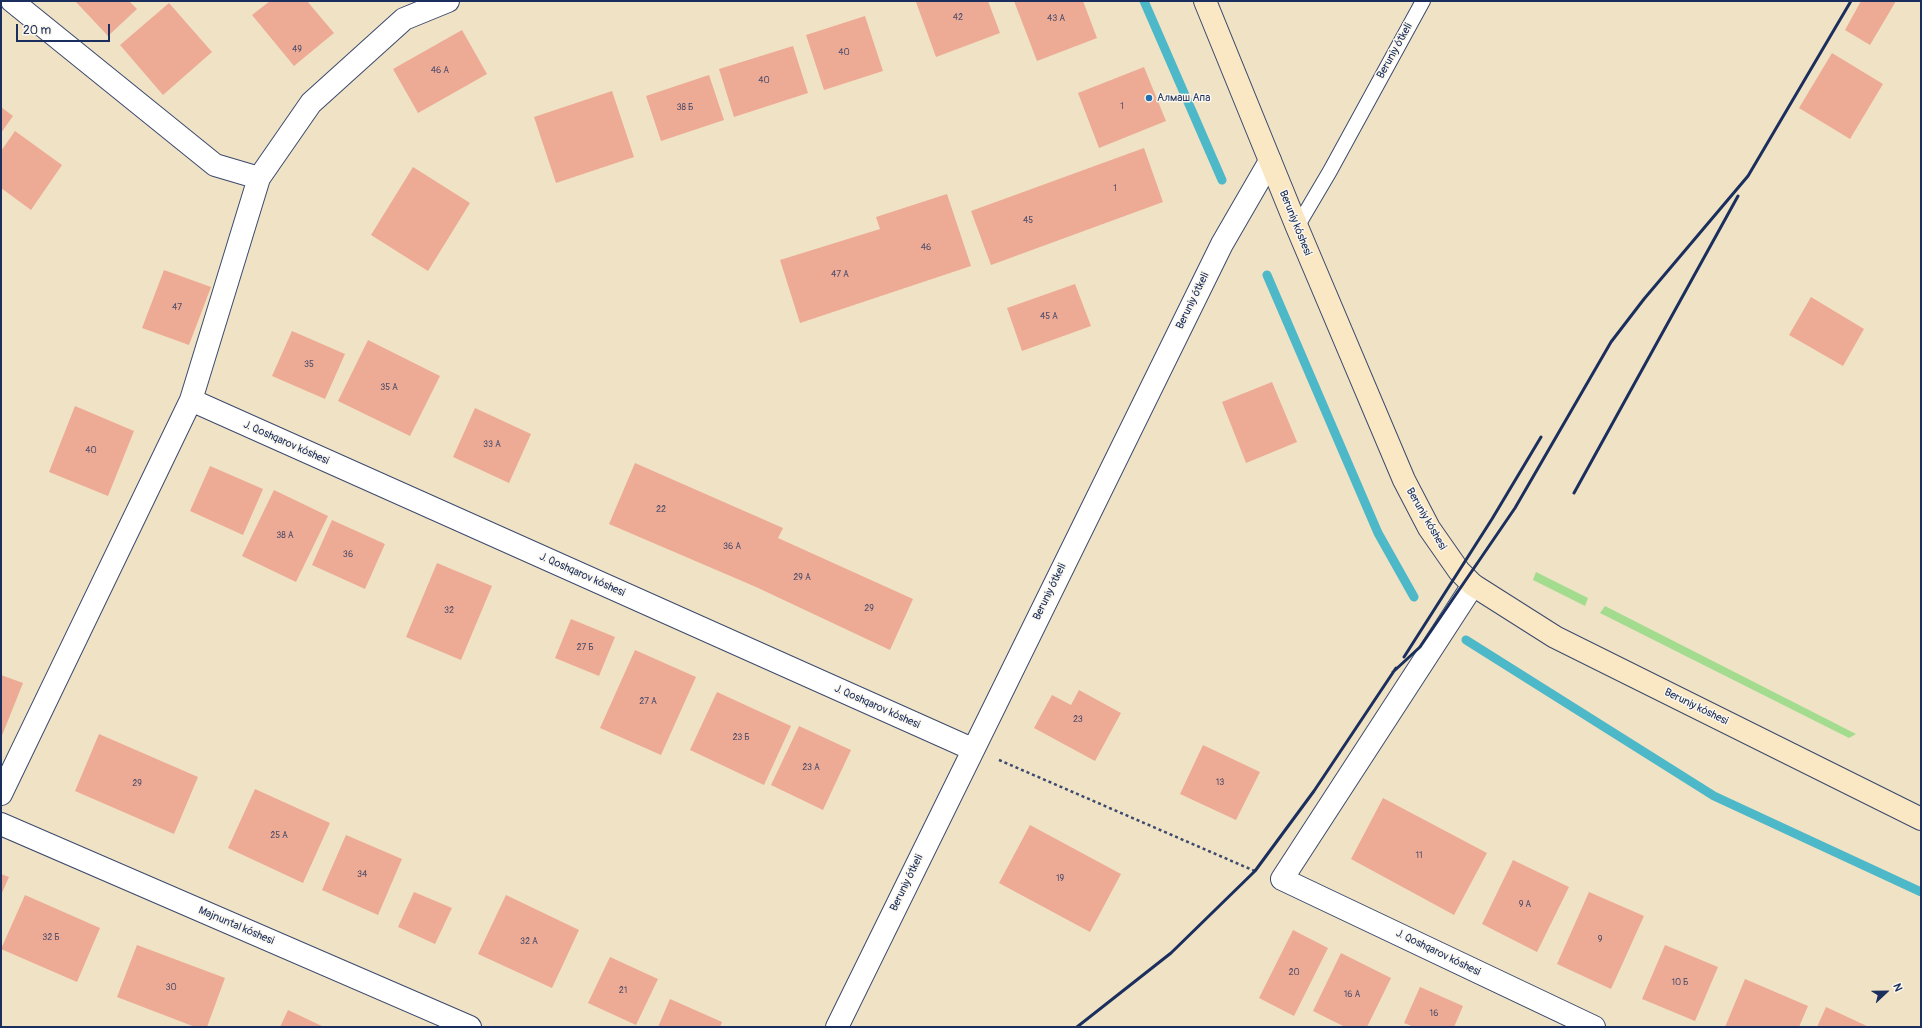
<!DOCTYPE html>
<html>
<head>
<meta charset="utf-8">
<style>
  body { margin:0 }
  #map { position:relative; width:1922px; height:1028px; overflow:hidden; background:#f0e2c5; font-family:Pangolin,sans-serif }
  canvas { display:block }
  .frame { position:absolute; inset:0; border:2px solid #1b2f5e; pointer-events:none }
  .north { position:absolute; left:1866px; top:972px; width:40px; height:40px; -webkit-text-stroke:3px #fbf7ec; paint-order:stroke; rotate:68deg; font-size:11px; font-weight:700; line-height:16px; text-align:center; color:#1b2f5e }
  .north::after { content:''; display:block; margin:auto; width:14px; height:18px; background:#1b2f5e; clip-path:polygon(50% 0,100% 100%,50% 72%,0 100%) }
  .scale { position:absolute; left:16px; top:24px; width:94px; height:18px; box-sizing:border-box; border:2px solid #1b2f5e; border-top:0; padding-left:5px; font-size:12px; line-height:14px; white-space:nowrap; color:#1b2f5e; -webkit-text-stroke:3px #fbf7ec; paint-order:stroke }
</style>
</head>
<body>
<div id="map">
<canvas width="1922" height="1028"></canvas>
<div class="frame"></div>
<div class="north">N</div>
<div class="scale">20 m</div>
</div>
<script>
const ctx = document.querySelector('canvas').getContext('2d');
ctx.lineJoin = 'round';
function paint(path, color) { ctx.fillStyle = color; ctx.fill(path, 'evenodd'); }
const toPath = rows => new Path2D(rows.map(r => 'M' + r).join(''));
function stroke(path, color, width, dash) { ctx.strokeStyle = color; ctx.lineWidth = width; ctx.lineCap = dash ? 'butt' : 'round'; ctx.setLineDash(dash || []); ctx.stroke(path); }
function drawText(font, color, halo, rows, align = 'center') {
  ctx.font = font + ' Pangolin,sans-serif'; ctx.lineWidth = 3; ctx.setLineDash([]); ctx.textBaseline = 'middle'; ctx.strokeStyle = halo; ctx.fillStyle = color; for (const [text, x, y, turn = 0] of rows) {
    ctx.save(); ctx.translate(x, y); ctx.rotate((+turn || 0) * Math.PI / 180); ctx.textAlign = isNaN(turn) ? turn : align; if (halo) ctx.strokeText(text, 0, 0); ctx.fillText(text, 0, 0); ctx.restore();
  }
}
const green = toPath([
  [1536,572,1588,598,1585,606,1533,580],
  [1605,606,1856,734,1849,738,1600,613]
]);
const stream = toPath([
  [1144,1,1222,180],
  [1267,275,1378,533,1414,597],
  [1466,640,1714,796,1921,892]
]);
const building = toPath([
  [75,1,129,1,137,9,108,36],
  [270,1,307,1,334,33,294,66,252,15],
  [919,1,988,1,1000,33,936,57,916,2],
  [1014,1,1083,1,1097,38,1037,61],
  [1861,1,1896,1,1870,45,1845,30],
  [169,3,212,52,163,95,120,45],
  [865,16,883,71,824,90,806,35],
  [462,30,487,74,418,113,393,69],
  [793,46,808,93,734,117,719,69],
  [1832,53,1883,84,1850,139,1799,108],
  [1144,67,1166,121,1099,148,1078,93],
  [709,75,724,120,661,141,646,96],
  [612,91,634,157,556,183,534,117],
  [1,107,13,116,1,133],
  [15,131,62,165,31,210,1,188,1,151],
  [1144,148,1163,202,991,265,971,211],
  [413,167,470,203,428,271,371,235],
  [947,194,971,266,800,323,780,260,880,229,876,217],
  [164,270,211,287,189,345,142,328],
  [1075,284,1091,326,1022,351,1007,308],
  [1811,297,1864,329,1843,366,1789,335],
  [292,331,345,354,325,399,272,376],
  [368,340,440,376,410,436,338,401],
  [1272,382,1297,442,1246,463,1222,402],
  [75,406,134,431,108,496,49,472],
  [475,408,531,434,509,483,453,457],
  [635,463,783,528,778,538,913,599,890,650,756,587,609,524],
  [210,466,263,489,243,535,190,511],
  [274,490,328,516,296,582,242,556],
  [332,520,385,544,365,589,312,565],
  [437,563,492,586,461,660,406,637],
  [571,619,615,637,599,676,555,658],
  [635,650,696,677,661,755,600,728],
  [1,675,23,683,1,738],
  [1079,690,1121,713,1095,761,1034,728,1052,695,1071,705],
  [717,692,791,726,764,785,690,750],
  [799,726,851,750,823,810,771,785],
  [99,734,198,777,174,834,75,791],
  [1203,745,1260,772,1236,820,1180,794],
  [255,789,330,823,303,883,228,848],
  [1383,798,1487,853,1454,915,1351,859],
  [1030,825,1121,874,1090,932,999,883],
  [346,835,402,859,378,915,322,890],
  [1513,860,1569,887,1537,952,1482,924],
  [1,874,9,877,1,895],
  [414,892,452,908,435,944,398,927],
  [1589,892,1644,916,1611,989,1557,964],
  [25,895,100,928,77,982,1,949],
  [506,895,579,930,552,988,478,954],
  [1293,930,1328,948,1294,1016,1259,998],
  [137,945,225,978,207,1027,195,1027,117,997],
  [1665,945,1718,967,1695,1021,1642,999],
  [1341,953,1391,978,1367,1027,1345,1027,1313,1011],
  [610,957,658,979,636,1025,588,1003],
  [1745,979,1808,1006,1799,1027,1725,1027],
  [1420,987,1463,1006,1454,1027,1414,1027,1404,1023],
  [670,999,722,1022,720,1027,658,1027],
  [1826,1007,1869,1027,1817,1027],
  [288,1010,324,1027,280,1027]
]);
const path = toPath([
  [999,760,1257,872]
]);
const lane = toPath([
  [1297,227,1330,171,1423,1]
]);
const street = toPath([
  [12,1,215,165,259,178],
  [191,400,972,749],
  [1473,585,1282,879,1594,1027],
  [1,794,191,400,259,178,311,103,404,19,448,1],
  [1,824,470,1027],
  [837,1027,1222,244,1270,161]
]);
const secondary = toPath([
  [1205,1,1297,227,1404,480,1429,528,1459,571,1473,585,1555,637,1921,819]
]);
const rail = toPath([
  [1574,493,1738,196],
  [1404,657,1492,519,1541,437],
  [1393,672,1420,647,1515,508,1611,342,1644,299,1748,176,1851,1],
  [1077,1027,1171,953,1255,871,1314,791,1396,668]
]);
const markers = [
  [1149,98,4,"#1f6fb2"]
];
const numberNames = [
  ["42",958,18],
  ["43 А",1056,19],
  ["49",297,50],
  ["40",844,53],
  ["46 А",440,71],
  ["40",764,81],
  ["1",1122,107],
  ["38 Б",685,108],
  ["1",1115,189],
  ["45",1028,221],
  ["46",926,248],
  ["47 А",840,275],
  ["47",177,308],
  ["45 А",1049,317],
  ["35",309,365],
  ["35 А",389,388],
  ["33 А",492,445],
  ["40",91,451],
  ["22",661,510],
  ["38 А",285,536],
  ["36 А",732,547],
  ["36",348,555],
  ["29 А",802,578],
  ["29",869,609],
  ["32",449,611],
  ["27 Б",585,648],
  ["27 А",648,702],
  ["23",1078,720],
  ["23 Б",741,738],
  ["23 А",811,768],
  ["13",1220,783],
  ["29",137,784],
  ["25 А",279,836],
  ["11",1419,856],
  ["34",362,875],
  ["19",1060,879],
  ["9 А",1525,905],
  ["32 Б",51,938],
  ["9",1600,940],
  ["32 А",529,942],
  ["20",1294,973],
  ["10 Б",1680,983],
  ["30",171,988],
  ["21",623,991],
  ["16 А",1352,995],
  ["16",1434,1014]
];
const streetNames = [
  ["Beruniy ótkeli",1395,51,-61],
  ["Beruniy kóshesi",1295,223,68],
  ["Beruniy ótkeli",1193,301,-64],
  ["J. Qoshqarov kóshesi",286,443,24],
  ["Beruniy kóshesi",1426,519,60],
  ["J. Qoshqarov kóshesi",582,575,24],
  ["Beruniy ótkeli",1050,592,-64],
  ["J. Qoshqarov kóshesi",877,707,24],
  ["Beruniy kóshesi",1696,707,26],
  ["Beruniy ótkeli",907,883,-64],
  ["Majnuntal kóshesi",236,926,23],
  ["J. Qoshqarov kóshesi",1438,953,26]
];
const poiNames = [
  ["Алмаш Апа",1157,98]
];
paint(green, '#a3dc8f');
stroke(stream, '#4cb8c8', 9);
paint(building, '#edab95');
stroke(lane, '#3b4a6d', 16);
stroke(street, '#3b4a6d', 24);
stroke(secondary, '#3b4a6d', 24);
stroke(path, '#3b4a6d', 2.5, [3, 3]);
stroke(lane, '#fff', 14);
stroke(street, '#fff', 22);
stroke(secondary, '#fae7c3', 22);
stroke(rail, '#1b2f5e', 3);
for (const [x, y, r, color] of markers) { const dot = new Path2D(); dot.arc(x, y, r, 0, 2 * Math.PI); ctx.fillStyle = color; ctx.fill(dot); stroke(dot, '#fbf7ec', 1.5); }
drawText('9px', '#504e6c', null, numberNames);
drawText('11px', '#1b2f5e', '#fbf7ec', streetNames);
drawText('11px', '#1b2f5e', '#fbf7ec', poiNames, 'left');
</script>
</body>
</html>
